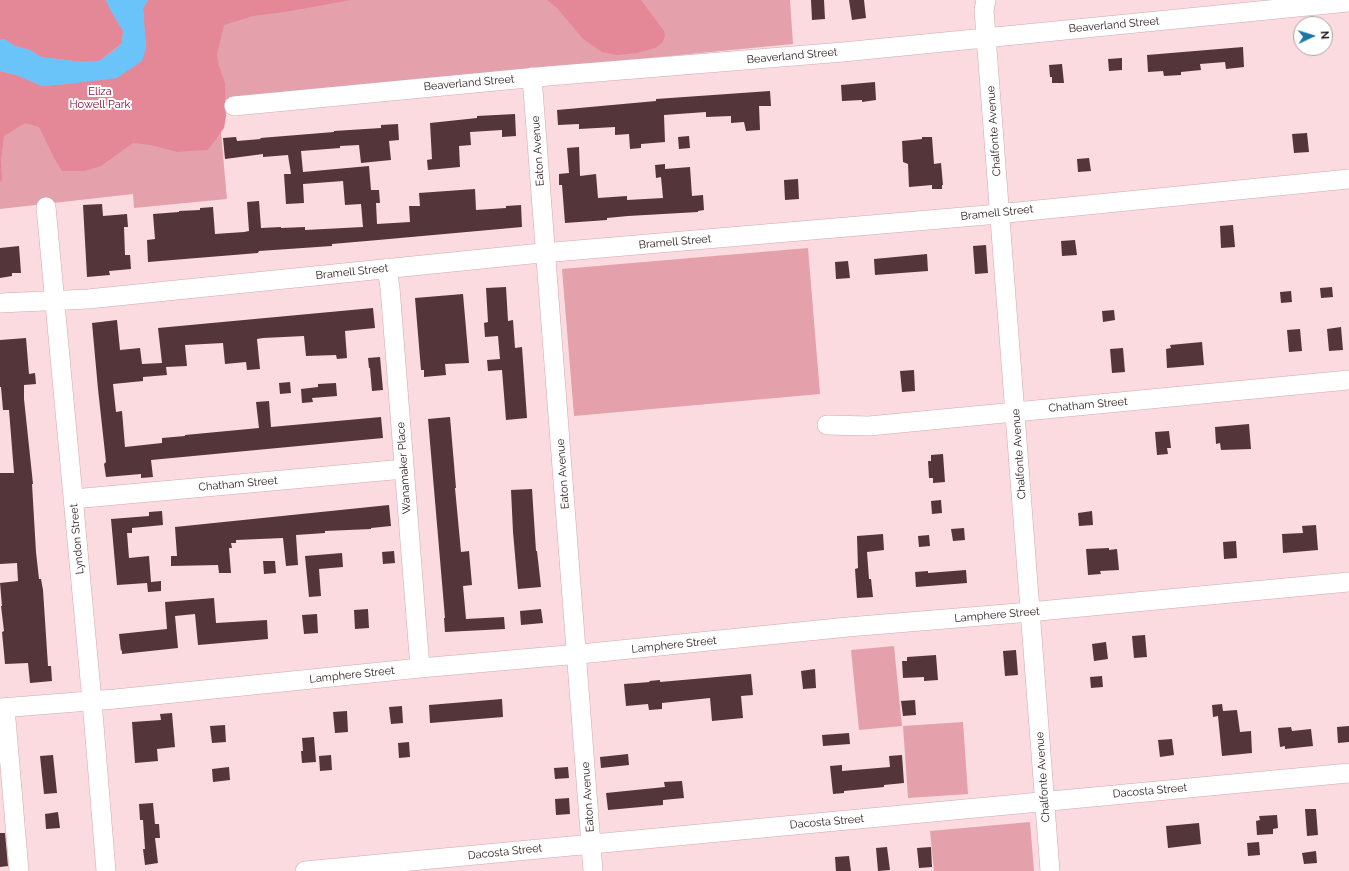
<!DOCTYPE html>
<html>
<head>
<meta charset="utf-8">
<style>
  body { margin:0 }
  #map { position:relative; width:1349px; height:871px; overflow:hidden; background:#fbdbdf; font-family:Raleway,sans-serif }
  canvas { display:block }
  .north { position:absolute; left:1293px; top:16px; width:40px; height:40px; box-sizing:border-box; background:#fff; border:1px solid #a9a3a4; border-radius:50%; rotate:86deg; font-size:11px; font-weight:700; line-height:16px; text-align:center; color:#281a1c }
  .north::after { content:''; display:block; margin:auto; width:14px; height:18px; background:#1c77a5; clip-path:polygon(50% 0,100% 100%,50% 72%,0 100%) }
</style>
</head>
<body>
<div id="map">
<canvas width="1349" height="871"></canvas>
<div class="north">N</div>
</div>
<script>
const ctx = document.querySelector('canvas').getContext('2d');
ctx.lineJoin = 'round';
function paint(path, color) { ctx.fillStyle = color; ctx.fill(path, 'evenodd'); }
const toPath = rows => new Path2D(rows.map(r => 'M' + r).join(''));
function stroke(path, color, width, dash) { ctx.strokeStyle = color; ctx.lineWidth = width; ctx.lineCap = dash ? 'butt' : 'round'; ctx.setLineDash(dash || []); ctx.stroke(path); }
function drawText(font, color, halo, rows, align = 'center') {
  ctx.font = font + ' Raleway,sans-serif'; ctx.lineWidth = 4; ctx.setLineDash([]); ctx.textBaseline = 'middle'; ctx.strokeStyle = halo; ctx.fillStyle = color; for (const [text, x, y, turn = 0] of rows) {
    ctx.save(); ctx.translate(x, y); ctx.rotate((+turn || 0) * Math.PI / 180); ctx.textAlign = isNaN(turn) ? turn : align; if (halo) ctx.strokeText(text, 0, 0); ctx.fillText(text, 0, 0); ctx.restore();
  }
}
const green = toPath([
  [0,0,790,0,793,44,218,100,227,199,134,208,133,194,0,209],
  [808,248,820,394,574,416,562,269],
  [894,646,902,726,859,730,851,650],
  [963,722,968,794,908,798,903,726],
  [1030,822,1034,871,934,871,930,831]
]);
const forest = toPath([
  [0,0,106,0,111,11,123,31,122,43,99,61,82,62,41,57,30,50,15,46,4,39,0,40],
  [148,0,351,0,285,12,253,16,224,25,217,55,219,66,225,83,226,116,224,128,208,150,177,152,151,145,133,143,101,166,85,171,62,171,54,158,39,127,25,123,4,136,1,161,2,181,0,182,0,71,16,75,42,86,67,84,146,48,143,8],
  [547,0,641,0,664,31,665,35,663,42,655,48,637,53,616,55,602,52,583,39,557,8]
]);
const water = toPath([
  [106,0,148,0,143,8,146,48,142,61,117,78,67,84,42,86,16,75,0,71,0,40,4,39,15,46,30,50,41,57,82,62,99,61,115,50,122,43,123,31,111,11]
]);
const building = toPath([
  [811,0,824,0,825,19,812,20],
  [849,0,864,0,866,18,852,20],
  [1243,47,1244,67,1226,69,1225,62,1200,64,1201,70,1181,72,1181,75,1164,76,1163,71,1148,72,1147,55],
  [1122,58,1122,70,1109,71,1108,59],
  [1062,64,1064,83,1052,83,1052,77,1050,77,1049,65],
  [875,82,876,100,862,102,862,100,842,101,841,85],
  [770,91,771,106,759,106,760,130,746,131,744,122,731,123,731,116,706,117,706,112,664,115,665,142,641,144,641,148,630,149,629,134,615,135,615,127,579,129,579,124,558,125,557,110,656,101,656,99],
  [515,114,516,136,502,137,502,130,470,132,471,145,459,146,460,167,428,170,427,160,432,159,430,123,477,118,477,116],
  [398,124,399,140,389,141,391,160,361,163,359,145,340,146,340,148,301,151,303,172,369,166,371,190,379,190,380,203,376,203,377,224,410,222,409,206,420,206,419,193,475,189,476,210,506,208,506,206,521,205,522,227,378,240,332,244,332,246,259,251,258,253,148,262,147,240,155,239,153,214,179,212,179,211,200,210,200,208,213,207,215,234,244,232,249,231,247,202,259,201,261,228,281,227,281,228,305,227,305,230,363,227,361,204,345,205,343,181,303,184,304,203,286,204,284,174,291,174,288,155,263,157,263,154,225,159,223,138,236,137,237,141,261,139,260,138,334,132,334,131,381,128,381,125],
  [1307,133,1309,152,1294,153,1292,134],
  [689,136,690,148,679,149,678,137],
  [922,137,932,137,934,164,941,163,943,185,942,185,942,189,932,189,932,185,909,187,908,164,903,162,902,141,922,139],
  [579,147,580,176,596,174,598,198,627,196,627,200,663,198,661,177,656,178,655,165,665,164,665,169,690,167,692,196,703,195,704,210,698,211,698,212,628,216,607,218,607,220,565,223,562,185,559,185,559,174,569,173,567,148],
  [1089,158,1091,171,1078,172,1077,159],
  [798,179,799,199,785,200,784,180],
  [102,204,103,216,127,214,128,227,124,227,125,255,130,255,131,269,109,271,110,275,87,277,83,205],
  [1233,225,1235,247,1221,248,1220,226],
  [1075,240,1077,255,1062,256,1061,241],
  [986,245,988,273,975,274,973,246],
  [19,246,21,273,12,273,12,276,0,278,0,248],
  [927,254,928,271,875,275,874,259],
  [848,261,850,278,836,279,835,262],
  [506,287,508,321,513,320,515,348,522,347,527,418,506,420,502,370,488,371,487,360,500,359,498,336,485,337,484,323,488,322,486,288],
  [1332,287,1333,297,1321,298,1320,288],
  [1291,291,1292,302,1281,303,1280,292],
  [463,294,469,363,445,364,446,375,424,377,424,370,421,370,415,298],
  [373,308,375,328,345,331,347,358,337,359,336,355,306,356,304,336,263,338,257,339,260,369,247,370,246,362,225,364,223,343,185,345,187,366,166,367,167,375,143,377,143,381,113,384,116,412,122,411,125,447,162,443,162,438,185,436,185,435,259,428,256,402,269,401,271,427,381,417,383,438,151,460,153,477,141,478,141,474,106,477,104,464,106,462,98,389,92,323,117,320,120,350,140,348,142,364,162,363,158,328],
  [1114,310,1115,320,1103,322,1102,311],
  [1341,327,1343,350,1329,351,1327,329],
  [1300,329,1302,351,1289,352,1287,330],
  [26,338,29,374,35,373,36,384,24,385,24,399,33,484,32,484,36,552,39,579,41,579,43,590,48,666,51,666,52,681,30,683,28,663,5,664,2,632,4,631,1,606,2,606,0,583,18,581,17,563,0,564,0,473,14,473,9,410,3,410,1,387,0,387,0,340],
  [1202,342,1204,365,1167,368,1166,349,1171,348,1170,345],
  [1123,348,1125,372,1112,373,1110,349],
  [380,357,383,390,372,391,370,368,369,368,368,358],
  [914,370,915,391,902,392,900,371],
  [290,382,291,393,280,394,279,383],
  [336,383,337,396,312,398,313,402,302,403,301,389,318,387,318,384],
  [450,417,456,488,455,488,461,552,469,551,472,585,463,586,466,619,504,617,505,629,445,632,444,618,445,618,428,419],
  [1249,424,1251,449,1221,450,1220,443,1216,444,1215,427],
  [1169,431,1171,448,1167,448,1168,454,1157,455,1155,432],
  [943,454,945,482,933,483,933,478,929,478,928,461,931,461,931,455],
  [532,489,536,551,537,551,541,587,518,589,513,532,511,490],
  [941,500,942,513,932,514,931,501],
  [389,505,391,526,371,528,371,529,325,531,325,533,296,535,298,565,286,566,283,538,236,540,236,543,231,543,232,548,229,548,231,573,219,573,218,565,171,566,171,556,177,556,175,527],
  [162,511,163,525,132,528,132,533,127,533,129,558,149,556,151,582,161,581,161,591,148,592,147,583,117,585,111,519,149,516,149,512],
  [1092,511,1093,525,1079,526,1078,513],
  [1316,525,1318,550,1283,553,1282,534,1303,533,1302,526],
  [964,528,965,540,953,541,951,529],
  [883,534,884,550,867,552,869,579,871,579,873,597,857,598,855,569,858,568,857,536],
  [929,535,930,546,919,547,918,536],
  [1236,541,1237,558,1224,559,1223,542],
  [1109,548,1109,550,1117,549,1119,570,1100,571,1101,574,1088,575,1086,549],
  [394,551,395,563,383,564,382,552],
  [342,553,343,567,319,569,321,596,309,597,305,556],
  [263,561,275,561,276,573,264,574],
  [966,570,967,583,916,587,915,572,928,571,928,573],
  [214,598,216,623,267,620,268,639,198,645,195,614,175,616,178,648,122,654,122,650,121,651,119,634,167,629,165,602],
  [368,609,369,628,355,629,354,610],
  [541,609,543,623,521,625,520,611],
  [317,614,318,633,304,634,302,615],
  [1145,635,1147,657,1134,658,1132,636],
  [1106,642,1108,659,1094,661,1092,644],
  [1016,650,1018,675,1005,676,1003,651],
  [936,655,938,680,924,681,924,677,903,678,902,661,907,661,907,657],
  [815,669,816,688,803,689,801,671],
  [751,674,753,695,741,696,743,718,712,721,710,698,662,703,662,709,649,710,648,704,626,706,624,684,650,682,649,681,660,680,660,682],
  [1102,676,1103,687,1091,688,1090,677],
  [502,699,503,717,430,723,429,705],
  [915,700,916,715,903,716,901,701],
  [1222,704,1223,711,1237,710,1240,732,1251,731,1252,753,1222,756,1218,716,1213,717,1212,705],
  [402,706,403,723,391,724,389,707],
  [347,711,348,732,335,733,333,712],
  [172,713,175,747,157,749,158,761,135,763,132,722,161,720,160,714],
  [225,725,226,742,212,743,210,726],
  [1349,726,1349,742,1338,743,1337,727],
  [1291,727,1292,731,1311,729,1313,746,1285,749,1285,746,1280,747,1278,728],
  [849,733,850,744,823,746,822,735],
  [314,737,316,762,302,763,301,751,303,751,302,738],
  [1172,739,1174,755,1160,757,1158,740],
  [409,742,410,757,399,758,398,743],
  [628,754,629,765,601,768,600,757],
  [53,755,57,793,44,794,40,756],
  [331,755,332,770,320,771,319,756],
  [902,755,904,783,884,785,884,787,844,791,844,793,833,794,830,766,842,765,842,771,890,767,889,756],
  [229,767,230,780,213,782,212,769],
  [568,767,569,778,555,779,554,768],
  [682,781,684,798,663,800,663,805,608,810,606,793,665,787,664,782],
  [569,798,570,814,556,815,555,799],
  [153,803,155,824,159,824,160,838,155,838,158,863,145,865,143,849,145,849,143,820,140,820,139,804],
  [1305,809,1316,809,1318,835,1307,836],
  [58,812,60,828,46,829,45,814],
  [1277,815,1278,828,1273,829,1273,834,1257,835,1256,821,1260,820,1259,816],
  [1199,823,1201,844,1168,848,1166,826],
  [0,833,5,833,8,866,0,867],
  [1259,842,1260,855,1248,856,1247,843],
  [887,847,890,870,878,871,876,848],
  [931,847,932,867,919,868,917,848],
  [1316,851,1317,863,1304,864,1302,853],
  [849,856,851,871,836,871,835,857]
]);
const minor = toPath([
  [986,0,984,10,1050,871],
  [532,77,593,871],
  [234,106,548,76,843,52,1349,2],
  [46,207,92,701,106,871],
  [387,268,390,288,420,668],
  [0,303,88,299,531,254,987,215,1349,179],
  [827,425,869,426,1349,380],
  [73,499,404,469],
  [0,708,115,699,420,668,590,653,848,627,1018,613,1349,582],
  [5,708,19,871],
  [305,871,1349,773]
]);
const streetNames = [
  ["Beaverland Street",1114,25,-5],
  ["Beaverland Street",792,56,-5],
  ["Beaverland Street",469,83,-5],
  ["Chalfonte Avenue",994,131,-94],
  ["Eaton Avenue",538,151,-94],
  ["Bramell Street",997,213,-6],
  ["Bramell Street",675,242,-5],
  ["Bramell Street",352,272,-6],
  ["Chatham Street",1088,405,-5],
  ["Chalfonte Avenue",1019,454,-94],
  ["Wanamaker Place",404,468,-94],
  ["Eaton Avenue",563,474,-94],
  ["Chatham Street",238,484,-5],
  ["Lyndon Street",77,539,-95],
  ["Lamphere Street",997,615,-5],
  ["Lamphere Street",674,645,-6],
  ["Lamphere Street",352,675,-6],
  ["Chalfonte Avenue",1043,777,-94],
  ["Dacosta Street",1150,791,-5],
  ["Eaton Avenue",588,797,-94],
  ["Dacosta Street",827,822,-5],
  ["Dacosta Street",505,852,-6]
];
const parkNames = [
  ["Eliza",100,92],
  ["Howell Park",100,105]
];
paint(green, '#e4a1ac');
paint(forest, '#e48898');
paint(water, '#6bc4f9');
paint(building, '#54353a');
stroke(minor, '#cea9ae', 20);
stroke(minor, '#fff', 19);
drawText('11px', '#281a1c', '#fff', streetNames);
drawText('11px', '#801135', '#fff', parkNames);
</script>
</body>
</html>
